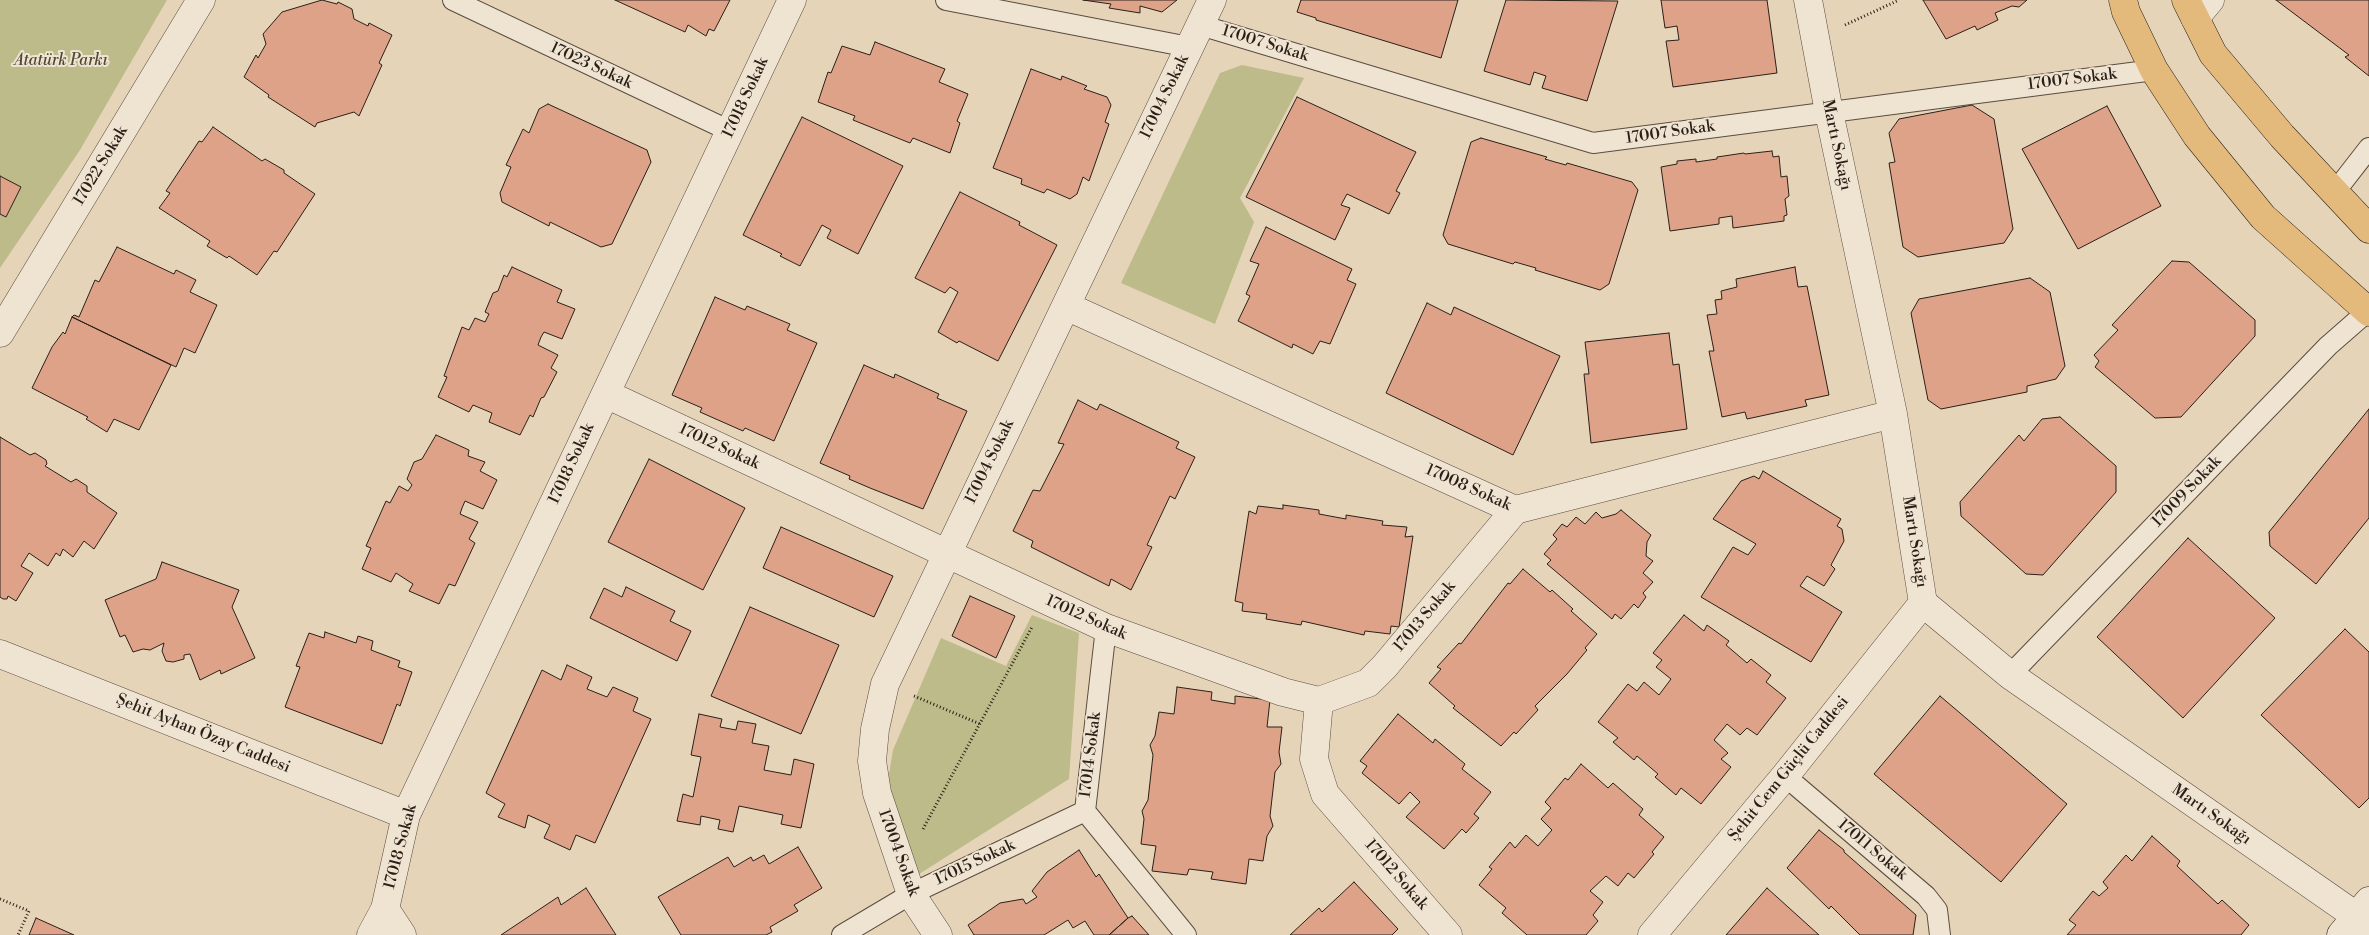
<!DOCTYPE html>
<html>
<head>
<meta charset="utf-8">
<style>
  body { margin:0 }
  canvas { display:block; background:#e6d4b9 }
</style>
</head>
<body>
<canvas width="2369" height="935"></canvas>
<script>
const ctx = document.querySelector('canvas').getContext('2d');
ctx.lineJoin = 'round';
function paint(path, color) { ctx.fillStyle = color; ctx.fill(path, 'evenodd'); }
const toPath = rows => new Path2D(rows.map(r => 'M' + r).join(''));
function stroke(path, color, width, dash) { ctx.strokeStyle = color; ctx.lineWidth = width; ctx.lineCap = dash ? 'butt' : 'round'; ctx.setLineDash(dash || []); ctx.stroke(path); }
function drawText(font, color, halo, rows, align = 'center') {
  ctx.font = font + ' "Libre Bodoni",serif'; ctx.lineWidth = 4; ctx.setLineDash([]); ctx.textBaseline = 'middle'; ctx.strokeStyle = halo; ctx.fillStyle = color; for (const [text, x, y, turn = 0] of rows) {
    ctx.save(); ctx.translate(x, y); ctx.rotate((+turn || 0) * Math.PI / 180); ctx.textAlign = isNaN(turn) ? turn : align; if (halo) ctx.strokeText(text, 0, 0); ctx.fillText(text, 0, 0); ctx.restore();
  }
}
const green = toPath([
  [0,0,167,0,80,150,0,268],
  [1242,65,1304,78,1240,198,1254,222,1215,324,1121,283,1220,73],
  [1032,615,1079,633,1069,779,916,876,887,786,893,750,941,638,1006,666]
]);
const building = toPath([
  [322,0,337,4,338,2,352,9,354,19,368,26,369,23,392,35,379,63,382,65,359,116,354,112,317,123,315,127,268,97,269,95,244,77,256,55,258,58,266,44,263,34,282,12,322,0],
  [615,0,730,0,714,31,709,29,706,36,688,25,685,32,615,0],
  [1083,0,1177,0,1162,12,1140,6,1140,13,1109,8,1111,4,1083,0],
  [1301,0,1458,0,1441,58,1316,20,1316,18,1297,12,1301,0],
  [1506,0,1618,1,1587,101,1542,88,1546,76,1534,72,1530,85,1484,71,1506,0],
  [1661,0,1767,0,1777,73,1673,87,1666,41,1679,40,1677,26,1665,28,1661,0],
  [1923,0,2027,0,2019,7,2012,6,1995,13,1998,20,1977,30,1975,26,1946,39,1923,0],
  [2276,0,2369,0,2369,76,2345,57,2349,55,2276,0],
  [875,42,945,69,939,82,968,94,957,121,960,123,950,153,913,138,910,143,853,120,855,116,818,102,828,72,831,73,842,46,870,55,875,42],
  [1031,69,1061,80,1062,76,1087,86,1084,89,1107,97,1111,105,1105,122,1109,124,1089,181,1083,177,1077,194,1070,199,1047,189,1044,193,1021,184,1022,179,993,168,1031,69],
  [1297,97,1416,152,1396,191,1400,193,1389,214,1347,194,1341,205,1350,208,1335,240,1246,197,1297,97],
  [548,104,647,150,651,162,612,244,601,247,550,222,549,226,502,202,500,193,511,167,506,165,523,129,529,133,539,109,548,104],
  [1972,105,1994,119,2013,229,2004,243,1918,257,1903,247,1889,163,1895,162,1889,133,1899,119,1972,105],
  [2107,106,2161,206,2078,249,2022,149,2107,106],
  [802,117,903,166,858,254,827,238,831,230,822,225,800,266,780,256,782,254,743,235,802,117],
  [213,127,262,161,265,159,284,170,284,173,315,194,277,252,274,251,257,275,229,256,227,258,207,246,210,241,159,208,170,193,166,191,199,141,202,142,213,127],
  [1481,138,1547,157,1545,159,1555,162,1566,165,1567,163,1632,182,1638,190,1609,284,1600,290,1535,270,1536,268,1515,262,1513,264,1448,244,1443,235,1471,142,1481,138],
  [1772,151,1773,157,1779,156,1781,177,1787,176,1789,196,1785,199,1787,215,1784,216,1784,221,1733,228,1732,216,1719,218,1719,224,1670,231,1661,167,1677,164,1677,161,1696,159,1696,162,1717,159,1717,157,1744,153,1745,154,1772,151],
  [0,176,21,187,6,217,0,214,0,176],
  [960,192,1020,222,1019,225,1057,245,998,361,959,341,957,343,938,332,958,292,950,287,945,293,915,278,960,192],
  [1266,227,1352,269,1347,280,1356,284,1330,344,1320,341,1313,354,1293,344,1292,348,1238,321,1250,296,1246,294,1259,264,1250,261,1266,227],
  [117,247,174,274,176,270,196,280,190,292,217,305,195,353,184,348,176,367,72,317,74,315,79,317,95,280,99,282,117,247],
  [2172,261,2189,262,2255,320,2255,336,2181,417,2155,418,2095,367,2099,361,2094,355,2118,330,2112,325,2172,261],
  [512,267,562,290,557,302,575,309,562,339,544,332,541,337,538,345,558,355,551,368,557,372,544,397,541,398,533,417,530,415,520,435,489,422,492,413,473,405,469,412,438,397,447,377,444,376,462,327,469,330,475,318,485,322,489,314,485,312,493,293,498,291,504,275,507,277,512,267],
  [1795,267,1798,287,1807,286,1829,395,1805,400,1807,406,1747,419,1745,412,1722,417,1709,351,1714,351,1707,315,1717,314,1715,300,1722,299,1721,291,1737,287,1736,279,1795,267],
  [2030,278,2050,292,2065,366,2056,379,2027,386,2027,392,1941,409,1928,400,1911,313,1919,299,2030,278],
  [715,297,745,310,747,306,790,324,787,330,817,343,774,441,745,428,743,431,700,412,702,408,672,395,715,297],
  [1427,303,1451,315,1454,307,1560,356,1513,455,1386,393,1427,303],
  [72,317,171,365,139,430,114,419,107,432,86,419,88,417,32,388,52,347,63,332,65,334,72,317],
  [1669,333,1673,365,1679,364,1687,429,1591,443,1584,374,1589,374,1585,342,1669,333],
  [864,365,894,378,895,374,939,394,937,398,967,411,923,509,870,488,849,479,850,476,820,463,864,365],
  [1078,400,1097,410,1100,404,1179,442,1176,448,1195,457,1175,499,1170,496,1147,545,1152,547,1131,590,1111,579,1109,586,1031,547,1033,541,1013,531,1033,490,1040,491,1064,444,1058,443,1078,400],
  [2369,409,2369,518,2316,584,2270,546,2269,532,2369,409],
  [2060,417,2116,466,2116,492,2043,575,2026,574,1961,516,1960,502,2019,435,2024,441,2042,419,2060,417],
  [436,435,469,450,468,456,485,462,480,471,497,480,483,509,465,501,462,508,460,514,478,522,469,539,475,543,455,586,449,584,439,604,409,591,413,584,396,573,391,582,362,569,371,548,366,546,386,501,390,503,399,486,408,491,412,485,407,479,414,462,422,459,436,435],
  [0,437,30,455,35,453,46,460,47,464,45,466,71,482,76,479,87,486,87,492,117,513,94,549,84,541,73,557,63,549,60,556,56,553,48,566,29,553,21,566,33,573,16,601,8,596,7,599,3,599,0,597,0,437],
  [649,459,745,508,703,590,608,542,649,459],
  [1763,471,1841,519,1837,526,1842,529,1844,541,1831,565,1835,569,1824,586,1807,576,1800,586,1842,612,1811,662,1701,597,1733,547,1748,555,1756,544,1713,519,1741,481,1754,476,1759,479,1763,471],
  [1283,505,1319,510,1319,514,1346,519,1346,515,1383,521,1382,525,1407,527,1405,537,1413,536,1399,627,1391,626,1390,634,1365,631,1364,635,1302,621,1301,625,1266,619,1267,614,1242,611,1243,603,1235,601,1249,511,1256,514,1258,506,1283,509,1283,505],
  [1621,510,1651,535,1647,542,1646,556,1653,561,1643,573,1653,582,1643,593,1646,597,1638,608,1634,604,1621,619,1615,614,1612,619,1547,564,1551,560,1544,554,1557,539,1553,535,1562,524,1567,527,1576,517,1585,524,1596,512,1602,518,1616,514,1621,510],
  [781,527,893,576,874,617,763,568,781,527],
  [2188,538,2275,618,2183,718,2097,637,2188,538],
  [162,562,239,590,232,607,255,658,221,674,220,670,200,680,190,654,184,655,184,659,173,662,166,661,162,651,164,643,150,650,143,649,133,652,125,635,120,637,105,600,156,579,162,562],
  [1523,569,1550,592,1552,590,1573,609,1571,611,1597,634,1585,648,1587,650,1567,674,1535,706,1538,710,1516,734,1514,732,1501,746,1453,708,1455,706,1429,683,1441,669,1437,667,1459,643,1461,644,1508,583,1510,584,1523,569],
  [626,587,675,611,670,621,691,631,677,661,590,618,604,588,622,597,626,587],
  [970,596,1015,616,996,658,952,636,970,596],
  [750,607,839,645,801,734,711,696,750,607],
  [1684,615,1704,631,1707,625,1729,641,1726,645,1747,663,1751,659,1771,675,1766,682,1786,698,1757,735,1747,728,1740,735,1727,724,1714,740,1728,753,1721,759,1731,767,1701,804,1681,788,1676,795,1655,777,1658,774,1637,756,1634,760,1613,742,1618,738,1598,722,1628,684,1637,691,1644,682,1659,695,1671,679,1656,667,1662,660,1653,653,1684,615],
  [2345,629,2369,652,2369,798,2359,808,2261,715,2345,629],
  [325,632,356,643,358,636,373,641,371,650,400,661,398,667,412,672,400,706,397,704,382,744,285,707,300,667,296,666,309,633,324,638,325,632],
  [567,665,592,677,587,689,607,697,613,687,638,698,633,711,651,719,595,843,576,835,570,850,544,838,550,825,528,815,525,828,498,817,505,804,486,793,542,670,561,680,567,665],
  [1177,687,1212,692,1211,700,1235,704,1235,696,1270,700,1267,727,1282,727,1279,752,1281,764,1275,772,1270,816,1273,826,1267,836,1263,861,1249,859,1246,884,1211,879,1213,872,1189,869,1187,875,1152,871,1156,846,1141,844,1144,819,1142,811,1148,800,1153,755,1150,745,1155,736,1159,712,1174,714,1177,687],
  [1940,696,2067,804,2001,882,1874,774,1940,696],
  [699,714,722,719,720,727,736,730,738,721,756,724,752,743,769,746,764,770,791,775,794,759,814,764,801,828,781,824,783,815,739,806,733,832,718,829,720,820,701,816,700,825,677,821,683,794,693,797,701,757,691,755,699,714],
  [1398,714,1433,743,1435,739,1465,764,1462,769,1491,792,1474,814,1479,818,1466,833,1462,829,1444,849,1406,817,1420,802,1410,792,1399,804,1362,773,1367,766,1360,761,1398,714],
  [1581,764,1608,788,1613,783,1643,809,1639,815,1664,837,1652,852,1654,854,1634,878,1628,873,1618,886,1606,876,1590,891,1603,902,1593,915,1598,921,1586,935,1527,935,1502,913,1506,908,1479,885,1492,869,1489,867,1510,842,1515,848,1526,835,1538,846,1552,830,1541,819,1551,808,1545,802,1565,778,1568,780,1581,764],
  [1819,830,1844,850,1844,852,1916,915,1913,935,1860,935,1831,906,1829,909,1787,868,1819,830],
  [2152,836,2180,861,2177,866,2218,904,2222,900,2249,925,2241,935,2067,935,2076,925,2069,920,2093,891,2099,896,2108,888,2103,882,2126,855,2132,861,2152,836],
  [798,847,822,888,794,905,798,911,770,927,772,932,766,935,681,935,658,897,728,857,734,867,751,857,753,861,764,855,769,864,798,847],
  [1079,850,1096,877,1099,874,1128,918,1109,935,1094,935,1085,921,1073,928,1068,920,1044,935,974,935,968,925,1000,903,1023,899,1026,904,1037,897,1032,891,1047,872,1079,850],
  [1354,882,1398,929,1392,935,1290,935,1319,908,1322,912,1354,882],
  [586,888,616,935,501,935,558,897,561,905,586,888],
  [1767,888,1819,935,1726,935,1767,888],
  [1132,916,1149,935,1109,935,1128,918,1132,916],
  [36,918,74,935,29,935,36,918]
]);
const path = toPath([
  [1845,25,1899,0],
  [914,696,980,724],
  [923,829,1032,627],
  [0,899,29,911,18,935]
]);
const service = toPath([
  [453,0,730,131],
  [946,0,1189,47],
  [1200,25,1593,143,2154,70],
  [2334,193,2369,148],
  [1106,628,1085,811,1186,935],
  [2010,675,2328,346,2368,311],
  [1785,776,1926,896,1937,910,1940,935],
  [842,935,911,894,1085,811]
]);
const minor = toPath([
  [1808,0,1829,112,1893,414,1923,603,2010,675,2369,925],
  [2195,18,2210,0],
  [1066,306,1515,510,1893,414],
  [0,333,201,0],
  [606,394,1106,628,1283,692,1319,701,1368,683,1385,666,1515,510],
  [0,654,406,815],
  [1319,701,1314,759,1325,794,1448,935],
  [385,909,402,935],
  [371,935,385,909,406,815,792,0],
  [938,935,911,894,877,793,872,761,875,729,885,684,1212,0],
  [1652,935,1785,776,1923,603]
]);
const secondary = toPath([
  [2341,935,2369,901]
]);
const primary = toPath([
  [2123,0,2126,12,2154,70,2197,136,2263,217,2369,312],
  [2186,0,2213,54,2282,136,2369,229]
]);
const streetNames = [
  ["17007 Sokak",1265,44,17],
  ["17023 Sokak",591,66,25],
  ["17007 Sokak",2072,80,-7],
  ["17004 Sokak",1165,97,-64],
  ["17018 Sokak",746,98,-65],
  ["17007 Sokak",1670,133,-8],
  ["Martı Sokağı",1836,145,78],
  ["17022 Sokak",101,166,-59],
  ["17012 Sokak",719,447,25],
  ["17004 Sokak",990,462,-64],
  ["17018 Sokak",572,464,-65],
  ["17008 Sokak",1468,488,24],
  ["17009 Sokak",2187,492,-46],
  ["Martı Sokağı",1914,542,81],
  ["17013 Sokak",1425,617,-50],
  ["17012 Sokak",1086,618,24],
  ["Şehit Ayhan Özay Caddesi",203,734,22],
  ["17014 Sokak",1091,755,-83],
  ["Şehit Cem Güçlü Caddesi",1789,769,-51],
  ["Martı Sokağı",2211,815,35],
  ["17018 Sokak",401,847,-75],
  ["17011 Sokak",1872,850,40],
  ["17004 Sokak",898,853,70],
  ["17015 Sokak",975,863,-25],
  ["17012 Sokak",1396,875,49]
];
const parkNames = [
  ["Atatürk Parkı",61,61]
];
paint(green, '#bdbb8a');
paint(building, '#dea289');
stroke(building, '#2b2018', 1);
stroke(service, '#5a4d40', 22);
stroke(minor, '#5a4d40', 29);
stroke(secondary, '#2b2018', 29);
stroke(primary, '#2b2018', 29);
stroke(path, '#2b2018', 3, [1, 2.5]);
stroke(service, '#efe3d2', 20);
stroke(minor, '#efe3d2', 28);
stroke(secondary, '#efe3d2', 28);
stroke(primary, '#e3ba7c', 28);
drawText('16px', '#2b2018', '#efe3d2', streetNames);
drawText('italic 16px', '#504734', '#efe3d2', parkNames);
</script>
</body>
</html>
